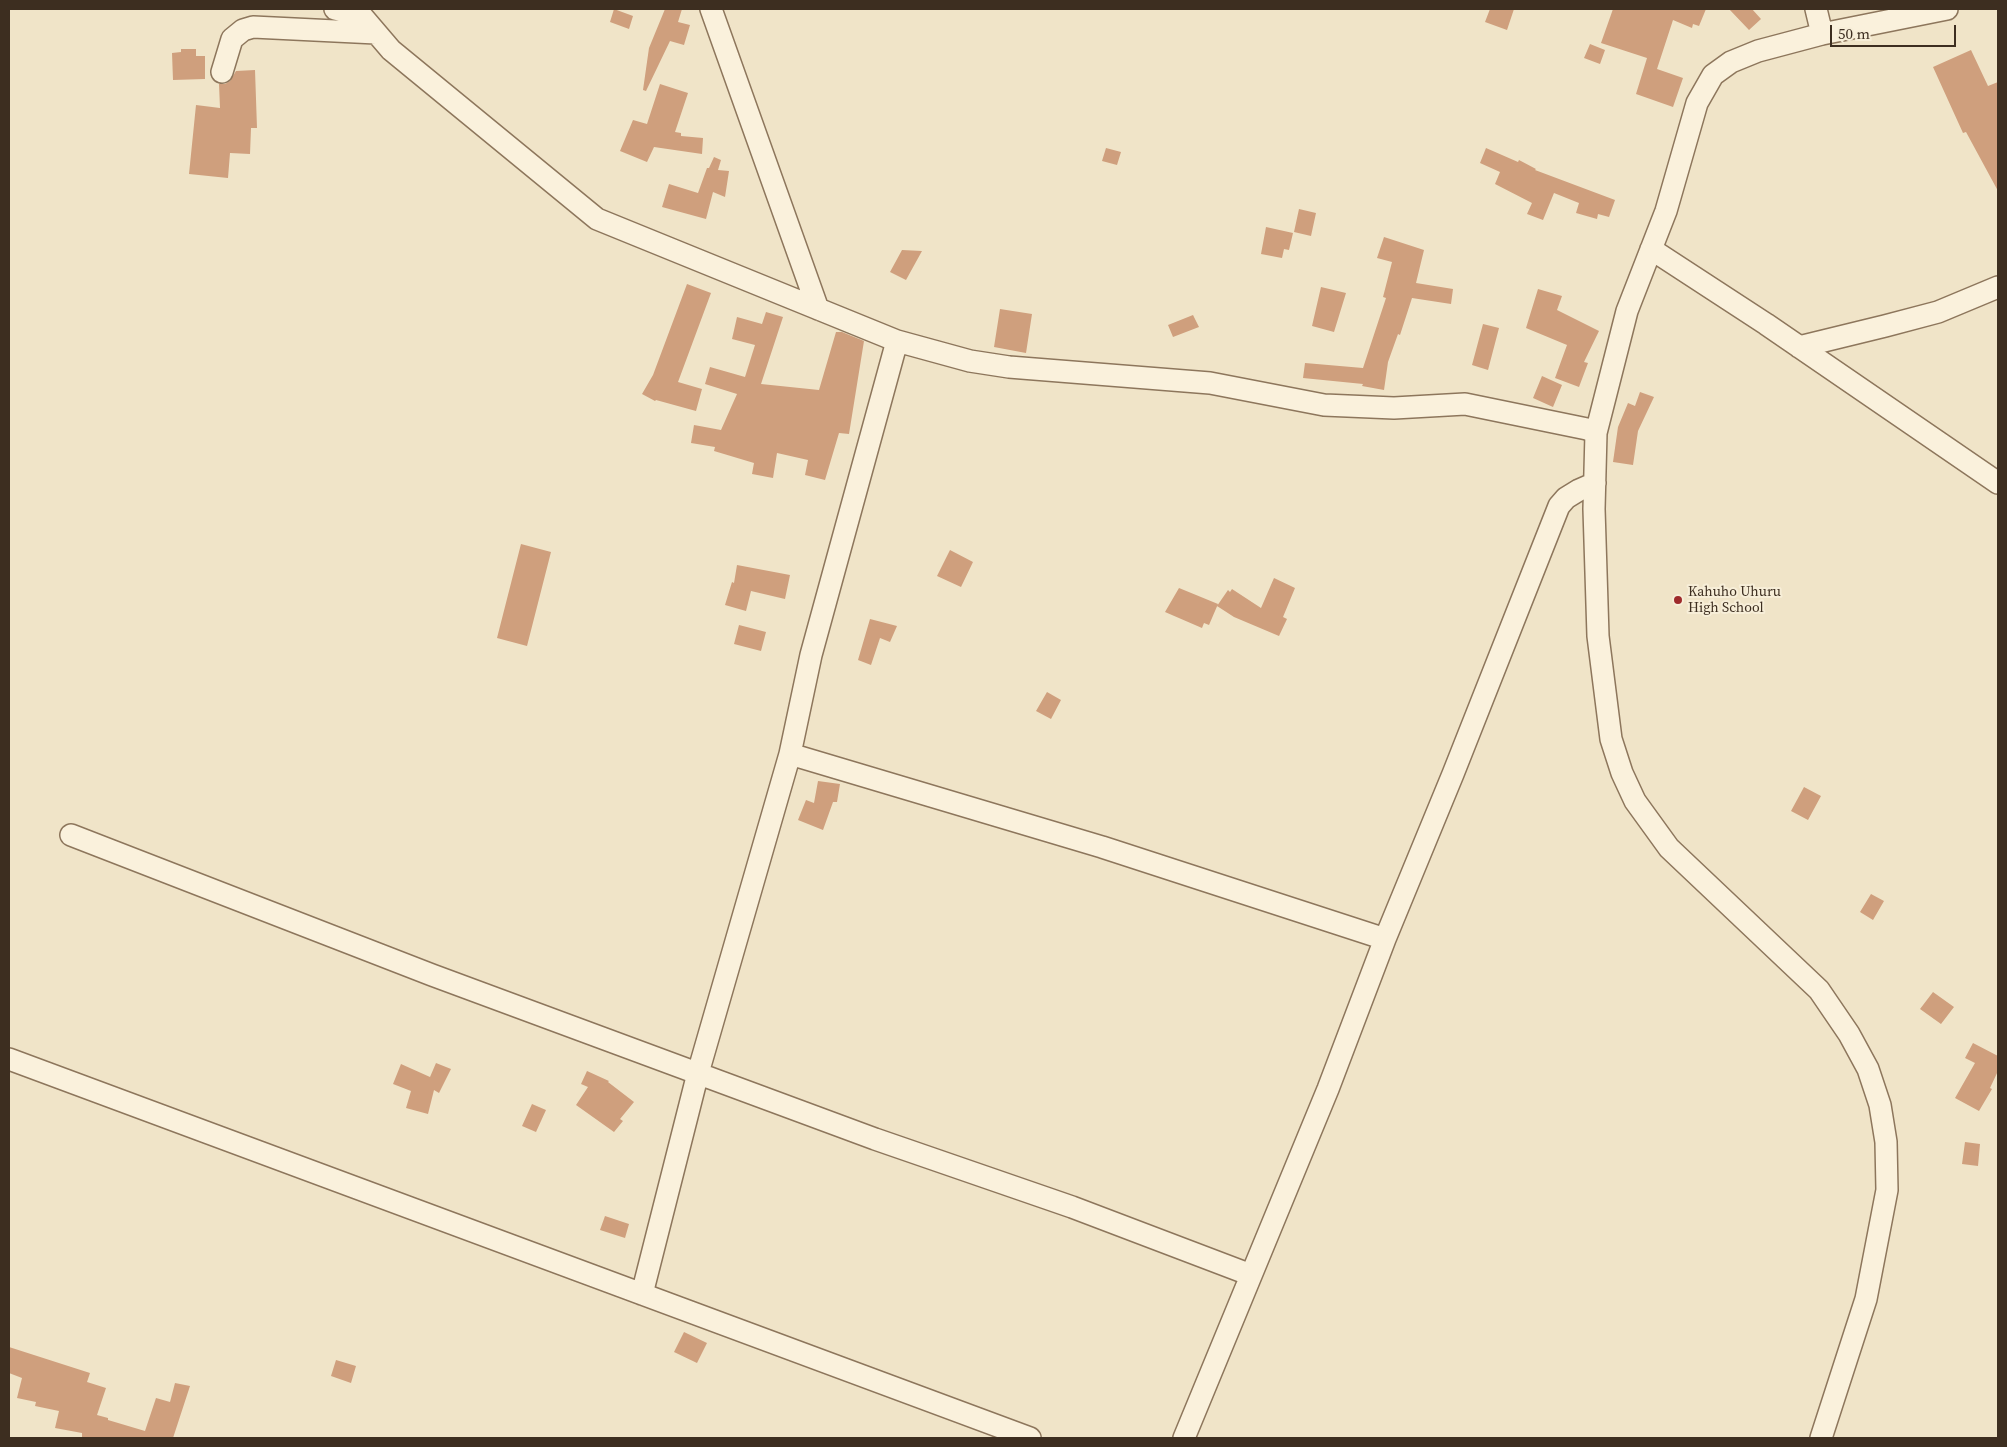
<!DOCTYPE html>
<html>
<head>
<meta charset="utf-8">
<style>
  body { margin:0 }
  #map { position:relative; width:2007px; height:1447px; overflow:hidden; background:#f0e4c8; font-family:"Source Serif 4",serif }
  canvas { display:block }
  .frame { position:absolute; inset:0; border:10px solid #3d2e20; pointer-events:none }
  .scale { position:absolute; left:1830px; top:25px; width:126px; height:22px; box-sizing:border-box; border:2px solid #3d2e20; border-top:0; padding-left:6px; font-size:15px; line-height:18px; white-space:nowrap; color:#3d2e20; -webkit-text-stroke:4px #f7eed8; paint-order:stroke }
</style>
</head>
<body>
<div id="map">
<canvas width="2007" height="1447"></canvas>
<div class="frame"></div>
<div class="scale">50 m</div>
</div>
<script>
const ctx = document.querySelector('canvas').getContext('2d');
ctx.lineJoin = 'round';
function paint(path, color) { ctx.fillStyle = color; ctx.fill(path, 'evenodd'); }
const toPath = rows => new Path2D(rows.map(r => 'M' + r).join(''));
function stroke(path, color, width, dash) { ctx.strokeStyle = color; ctx.lineWidth = width; ctx.lineCap = dash ? 'butt' : 'round'; ctx.setLineDash(dash || []); ctx.stroke(path); }
function drawText(font, color, halo, rows, align = 'center') {
  ctx.font = font + ' "Source Serif 4",serif'; ctx.lineWidth = 4; ctx.setLineDash([]); ctx.textBaseline = 'middle'; ctx.strokeStyle = halo; ctx.fillStyle = color; for (const [text, x, y, turn = 0] of rows) {
    ctx.save(); ctx.translate(x, y); ctx.rotate((+turn || 0) * Math.PI / 180); ctx.textAlign = isNaN(turn) ? turn : align; if (halo) ctx.strokeText(text, 0, 0); ctx.fillText(text, 0, 0); ctx.restore();
  }
}
const building = toPath([
  [614,9,633,16,629,29,610,22],
  [665,9,682,9,678,22,690,25,684,45,670,41,646,91,643,90,649,48],
  [1490,9,1514,9,1507,30,1485,22],
  [1613,9,1706,9,1699,26,1693,24,1692,28,1673,20,1657,69,1683,78,1673,107,1636,94,1647,58,1601,43],
  [1729,9,1752,9,1761,19,1749,30],
  [1590,44,1605,50,1600,64,1584,58],
  [181,49,196,49,196,56,205,56,205,79,173,80,172,53,181,52],
  [1971,50,1988,86,1998,82,1998,191,1966,132,1963,133,1933,67],
  [255,70,257,128,251,128,250,154,230,153,228,178,189,174,196,105,220,108,219,84,225,84,230,81,236,71],
  [660,84,688,93,675,132,681,133,681,136,703,138,702,154,654,147,647,162,620,151,633,120,647,124],
  [1106,148,1121,152,1117,165,1102,161],
  [1486,148,1518,162,1519,160,1536,169,1535,170,1615,200,1609,217,1598,214,1597,219,1576,213,1579,203,1554,193,1543,220,1527,214,1532,203,1495,184,1500,172,1480,163],
  [714,157,721,160,718,170,729,171,725,197,713,192,706,219,662,207,669,184,698,193,707,168,709,168],
  [1299,209,1316,213,1311,236,1294,232],
  [1266,227,1293,233,1289,250,1284,249,1282,258,1261,254],
  [1384,237,1424,250,1416,283,1453,289,1451,304,1412,298,1400,335,1398,334,1388,362,1384,390,1362,386,1363,384,1303,378,1305,363,1363,368,1386,298,1383,297,1392,262,1377,258],
  [902,250,922,251,906,280,890,272],
  [687,284,711,293,678,382,702,389,696,411,656,400,655,401,642,394,653,375],
  [1321,287,1346,293,1334,332,1312,326],
  [1538,289,1562,296,1557,310,1599,331,1584,362,1588,363,1579,387,1555,378,1567,345,1526,328],
  [1000,309,1032,314,1026,353,994,347],
  [766,312,783,317,761,384,819,390,836,332,842,332,864,341,849,434,839,433,825,480,805,475,808,460,777,453,773,478,752,474,754,463,714,451,715,447,691,443,694,425,721,430,737,394,705,384,710,367,745,377,755,345,732,339,737,317,762,324],
  [1193,315,1199,327,1173,337,1168,325],
  [1483,324,1499,328,1488,370,1472,365],
  [1542,376,1562,385,1553,407,1533,398],
  [1640,392,1654,397,1638,431,1633,465,1613,462,1618,427,1628,403,1635,406],
  [521,544,551,552,527,646,497,638],
  [950,550,973,562,961,587,937,576],
  [737,565,790,575,785,599,751,591,746,611,725,605,732,582,734,583],
  [1274,578,1295,588,1283,617,1287,619,1279,636,1234,617,1217,606,1228,590,1230,592,1232,589,1261,608],
  [1179,588,1218,604,1209,625,1204,623,1202,628,1165,612],
  [870,619,897,626,890,642,880,638,871,665,858,660],
  [739,625,766,632,761,651,734,644],
  [1047,692,1061,700,1051,719,1036,711],
  [818,781,840,784,837,802,833,802,823,830,798,820,806,800,814,803],
  [1804,787,1821,796,1808,820,1791,811],
  [1871,894,1884,901,1873,920,1860,912],
  [1933,992,1954,1007,1941,1024,1920,1009],
  [1973,1043,1998,1056,1998,1071,1990,1088,1992,1089,1979,1111,1955,1098,1975,1063,1965,1058],
  [436,1063,451,1069,439,1093,434,1090,428,1114,406,1108,411,1091,393,1084,401,1064,430,1077],
  [587,1071,609,1081,608,1082,634,1102,620,1119,623,1121,614,1132,576,1105,588,1087,581,1084],
  [532,1104,546,1110,536,1132,522,1126],
  [1965,1142,1980,1144,1978,1166,1962,1164],
  [605,1216,629,1224,625,1238,600,1230],
  [684,1332,707,1343,697,1363,674,1352],
  [9,1347,90,1373,87,1382,106,1388,97,1415,108,1418,108,1420,145,1431,156,1398,170,1402,175,1383,190,1386,173,1438,82,1438,82,1433,55,1428,59,1411,35,1406,36,1402,17,1398,22,1378,9,1373],
  [336,1360,356,1366,351,1383,331,1376]
]);
const minor = toPath([
  [335,9,361,15],
  [356,9,391,50,597,219,897,341,970,361,1009,367,1210,383,1324,405,1394,408,1465,404,1587,429,1596,433],
  [711,9,818,309],
  [1816,9,1822,34],
  [222,72,232,39,243,30,253,27,376,33],
  [1651,249,1766,324,1998,483],
  [1799,347,1885,326,1938,312,1998,287],
  [790,754,1102,847,1385,939],
  [71,835,432,975,875,1139,1072,1207,1251,1275],
  [9,1059,1030,1438],
  [642,1294,698,1073,790,754,811,655,897,341],
  [1184,1438,1328,1089,1385,939,1453,774,1559,506,1566,498,1579,490,1595,483],
  [1821,1438,1866,1299,1887,1190,1886,1142,1880,1105,1868,1069,1849,1034,1819,990,1669,848,1635,801,1622,773,1611,739,1598,636,1594,509,1596,433,1627,311,1666,211,1697,103,1713,75,1731,62,1758,51,1822,34,1947,9]
]);
const markers = [
  [1678,600,5,"#9e2a2b"]
];
const poiNames = [
  ["Kahuho Uhuru",1688,592],
  ["High School",1688,608]
];
paint(building, '#cf9f7d');
stroke(minor, '#8d765c', 24);
stroke(minor, '#faf1dc', 21);
for (const [x, y, r, color] of markers) { const dot = new Path2D(); dot.arc(x, y, r, 0, 2 * Math.PI); ctx.fillStyle = color; ctx.fill(dot); stroke(dot, '#f7eed8', 2); }
drawText('14px', '#3d2e20', '#f7eed8', poiNames, 'left');
</script>
</body>
</html>
